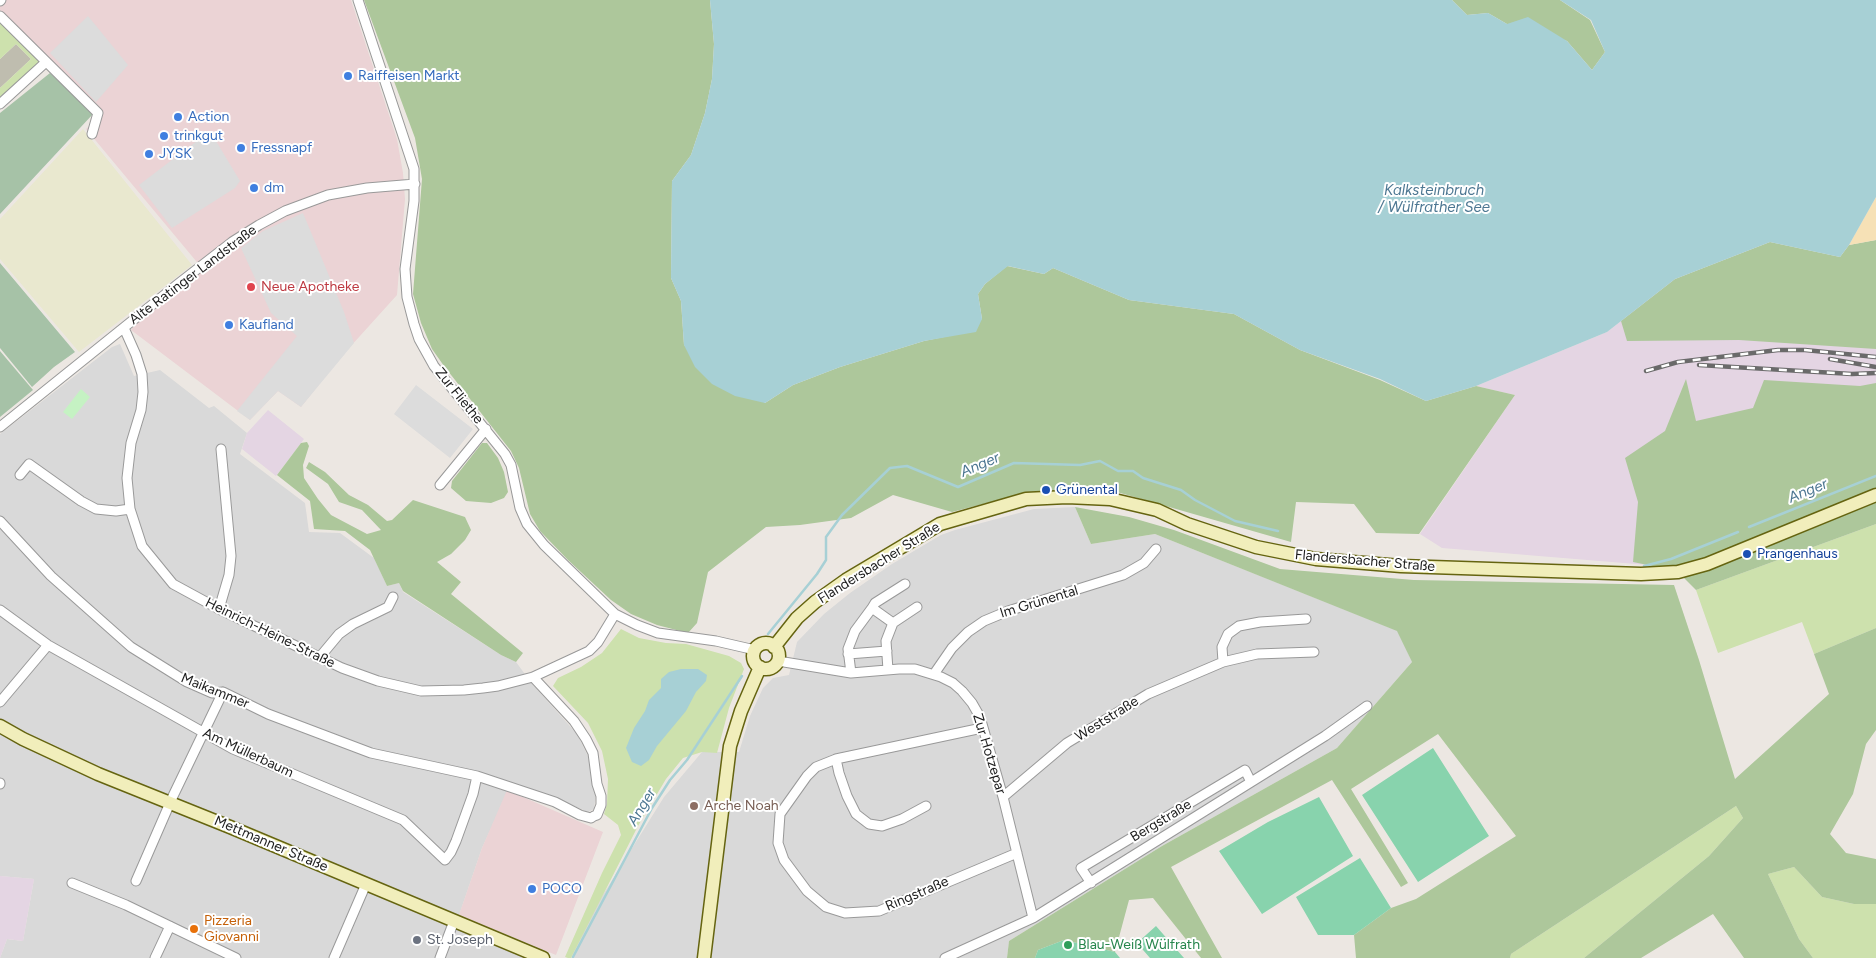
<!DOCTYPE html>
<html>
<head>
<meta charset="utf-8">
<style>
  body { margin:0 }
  canvas { display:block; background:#ece7e2 }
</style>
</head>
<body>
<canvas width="1876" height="958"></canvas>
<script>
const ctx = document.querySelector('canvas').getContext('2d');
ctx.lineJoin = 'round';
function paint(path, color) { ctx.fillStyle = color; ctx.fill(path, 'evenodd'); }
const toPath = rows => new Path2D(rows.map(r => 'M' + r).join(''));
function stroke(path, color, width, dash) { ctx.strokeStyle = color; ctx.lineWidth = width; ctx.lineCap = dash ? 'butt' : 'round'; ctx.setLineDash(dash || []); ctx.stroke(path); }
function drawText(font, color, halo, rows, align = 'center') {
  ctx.font = font + ' Figtree,sans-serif'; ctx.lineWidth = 4; ctx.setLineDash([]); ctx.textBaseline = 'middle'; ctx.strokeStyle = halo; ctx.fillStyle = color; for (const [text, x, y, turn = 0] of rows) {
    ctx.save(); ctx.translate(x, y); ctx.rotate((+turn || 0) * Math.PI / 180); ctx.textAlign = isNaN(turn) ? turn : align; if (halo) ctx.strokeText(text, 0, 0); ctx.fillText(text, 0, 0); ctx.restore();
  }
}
const residential = toPath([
  [120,344,134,376,160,370,209,408,214,406,247,433,240,454,305,503,309,532,340,533,374,558,387,586,399,583,403,592,501,655,516,662,533,685,577,734,589,758,596,794,594,809,588,812,544,793,512,783,482,848,455,927,527,958,0,958,7,939,23,941,34,879,0,876,0,434,112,347],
  [1075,507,1091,544,1155,534,1398,631,1412,662,1337,748,1162,846,1009,941,1007,958,571,958,596,906,664,797,702,752,739,752,750,716,763,688,773,678,789,675,797,642,824,614,850,593,892,564,941,535,955,530,1034,509]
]);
const commercial = toPath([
  [0,0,351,0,397,139,403,173,405,199,397,295,341,357,301,407,278,391,250,420,131,330,139,320,201,267,86,129,102,114,0,10],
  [507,790,603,832,556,955,459,915,482,848]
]);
const industrial = toPath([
  [1876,267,1876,485,1672,567,1442,548,1420,534,1515,395,1476,386,1607,332,1675,279],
  [268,410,304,439,276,476,242,449,247,433],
  [0,876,34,879,23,941,7,939,0,958]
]);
const construction = toPath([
  [16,44,31,59,0,88,0,59]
]);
const farmland = toPath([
  [83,129,192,265,79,352,0,259,0,219]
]);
const grass = toPath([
  [0,23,41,63,0,102,0,88,31,59,16,44,0,59],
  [1876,524,1876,628,1814,654,1802,622,1718,653,1696,590],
  [621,629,639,638,666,643,686,644,729,656,741,663,744,669,729,708,717,753,702,752,683,758,666,779,638,826,571,958,568,958,565,957,602,873,621,835,618,825,604,814,607,804,608,779,602,751,588,723,553,686,558,678,581,667,602,653],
  [1736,806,1743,818,1709,856,1584,958,1510,958,1511,954],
  [1794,867,1822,897,1854,904,1876,904,1876,958,1813,958,1799,939,1768,874]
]);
const forest = toPath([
  [364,0,710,0,714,44,712,79,705,113,691,155,672,181,671,278,681,301,684,345,765,403,793,385,840,367,924,341,949,336,982,319,978,294,985,284,1007,266,1044,274,1053,268,1129,300,1234,314,1300,350,1380,380,1426,401,1476,386,1515,395,1419,534,1376,533,1354,504,1296,502,1291,542,1110,490,1029,492,952,512,893,495,851,518,800,525,766,527,708,572,697,623,688,633,657,625,631,614,611,600,568,560,540,531,530,514,519,468,511,451,444,366,432,349,421,323,413,294,422,179,415,138],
  [1452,0,1560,0,1590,20,1605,52,1592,70,1567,41,1507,24,1488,13,1467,15],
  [1876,240,1876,349,1739,340,1627,341,1621,321,1675,279,1770,242,1840,257,1849,245],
  [1686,379,1696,421,1753,408,1764,380,1860,386,1876,383,1876,524,1696,590,1677,571,1633,562,1638,502,1625,458,1665,431],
  [307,442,309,446,303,465,304,478,318,499,331,515,367,534,381,530,362,510,339,502,328,484,306,468,309,462,325,472,349,495,368,505,387,521,392,520,413,500,465,517,471,530,465,540,451,554,437,562,461,582,451,594,523,653,516,662,501,655,403,591,399,583,387,586,370,550,345,531,314,529,310,501,277,475,301,443],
  [482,443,487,443,498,458,504,472,508,492,504,498,491,503,466,501,451,488,452,481],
  [1075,507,1129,517,1174,530,1280,569,1414,580,1674,585,1699,660,1735,779,1829,694,1814,654,1876,628,1876,730,1866,744,1853,794,1830,834,1846,853,1876,859,1876,904,1854,904,1822,897,1794,867,1768,874,1799,939,1813,958,1744,958,1713,914,1641,958,1584,958,1709,856,1743,818,1736,806,1511,954,1510,958,1356,958,1354,935,1391,908,1416,899,1516,836,1438,734,1351,789,1408,883,1401,887,1332,780,1171,867,1222,958,1201,958,1153,898,1129,900,1115,952,1064,940,1038,950,1035,958,1007,958,1009,941,1162,846,1337,748,1412,662,1397,631,1155,534,1091,544]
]);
const sand = toPath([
  [1876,197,1876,240,1849,245]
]);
const cemetery = toPath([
  [50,73,93,114,0,214,0,113],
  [0,263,75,352,54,367,32,387,0,348],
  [0,351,33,390,0,417]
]);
const park = toPath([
  [81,389,90,397,72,419,63,412]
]);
const pitch = toPath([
  [1433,748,1489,836,1418,882,1362,795],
  [1319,797,1353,856,1262,914,1219,851,1268,822],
  [1360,858,1391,908,1354,935,1318,935,1296,897],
  [1156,926,1184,958,1150,958,1137,943],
  [1064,940,1115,952,1120,958,1035,958,1038,950]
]);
const parking = toPath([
  [88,16,128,65,96,102,50,53],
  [210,131,240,181,235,188,172,228,139,185],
  [303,213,344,312,354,343,301,407,278,391,250,420,237,411,297,336,271,313,241,248,263,231],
  [416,385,473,429,450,458,394,414]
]);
const water = toPath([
  [710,0,1452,0,1467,15,1488,13,1507,24,1528,17,1567,41,1592,70,1605,52,1591,20,1560,0,1876,0,1876,197,1849,245,1840,257,1770,242,1675,279,1607,332,1476,386,1426,401,1380,379,1300,350,1234,314,1129,300,1053,268,1044,274,1008,266,985,284,978,294,982,319,976,332,924,341,840,367,793,385,765,403,735,396,712,384,695,367,684,345,681,301,671,278,672,181,691,155,705,113,712,79,714,44],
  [681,669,698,669,707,675,706,681,696,692,686,711,657,746,649,760,641,766,632,762,626,748,634,728,645,711,649,700,661,688,661,679,669,672]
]);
const stream = toPath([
  [1749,527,1876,476],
  [1644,566,1671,559,1738,532],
  [768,634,817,574,826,560,826,537,842,515,890,468,907,466,958,487,1014,463,1080,465,1100,461,1118,471,1133,471,1143,478,1181,490,1195,500,1235,521,1278,531],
  [573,957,652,808,670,780,687,760,742,676]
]);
const street = toPath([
  [358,0,414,169,414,201,405,269,407,297,414,324,419,339,434,366,505,454,511,465,520,508,527,524,544,545,615,614,637,625,658,633,716,641,755,650],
  [0,1,1,0],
  [0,16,98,113,92,134],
  [0,104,46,62],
  [124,328,136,355,142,374,143,392,141,410,131,443,127,478,130,509,142,546,173,584,219,609,342,668,378,681,421,691,464,690,483,688,498,686,533,677,589,651,598,642,615,614],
  [0,427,178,284,232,242,259,225,285,211,328,195,367,188,415,184],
  [20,475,29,464,81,501,96,509,116,511,130,509],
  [440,485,486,429],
  [0,521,51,576,131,647,187,682,212,693,223,692,268,714,371,753,477,776,555,802,580,815,591,818,594,816,597,815,601,805,601,796,597,784,593,753,586,739,574,721,533,677],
  [872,608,875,603,905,584],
  [219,609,229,575,231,556,221,449],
  [0,610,48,645,233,749,403,820,445,860,451,852,456,841,473,794,477,776],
  [893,623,917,607],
  [848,654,887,651],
  [319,658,339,634,353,624,388,607,393,597],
  [778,661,851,673,899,669,915,669,941,677,953,683,962,691,972,703,980,717,1003,797,1033,918],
  [1223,662,1222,647,1228,634,1239,626,1260,622,1306,619],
  [851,673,848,649,855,631,872,608,893,623,886,641,888,670],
  [934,674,952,648,968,632,984,621,1008,611,1123,575,1144,563,1156,549],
  [0,702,48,645],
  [982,728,836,759,816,767,807,776,780,814,778,843,784,860,807,891,826,907,845,913,879,911,1017,853],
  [836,759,839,773,847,796,856,814,869,824,882,826,902,819,926,806],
  [0,784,0,783],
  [1003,797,1067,743,1148,694,1223,662,1257,654,1314,652],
  [136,881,173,796,223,692],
  [72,883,126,905,236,958],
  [1091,883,1081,868,1245,770,1251,782],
  [155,958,170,926],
  [334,958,366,884],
  [440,958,454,921],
  [945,958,1033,918,1325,736,1367,706]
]);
const secondary = toPath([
  '753 656a13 13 0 1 1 26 0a13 13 0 1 1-26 0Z',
  [774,647,797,618,815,602,846,580,940,524,1026,499,1067,497,1110,499,1157,510,1187,524,1256,547,1316,559,1401,566,1641,574,1678,572,1707,564,1876,495],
  [0,726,23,739,98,774,230,827,543,958],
  [704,958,730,746,741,711,760,667]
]);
const rail = toPath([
  [1830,359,1876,367],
  [1699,365,1852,374,1876,373],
  [1646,371,1678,362,1778,350,1805,350,1876,357]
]);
const markers = [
  [348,76,5,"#3f7fe0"],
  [178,117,5,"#3f7fe0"],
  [164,136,5,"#3f7fe0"],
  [241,148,5,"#3f7fe0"],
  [149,154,5,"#3f7fe0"],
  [254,188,5,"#3f7fe0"],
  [251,287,5,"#e0444e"],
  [229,325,5,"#3f7fe0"],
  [1046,490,5,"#1a4fb4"],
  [1747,554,5,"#1a4fb4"],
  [694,806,5,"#8d6e63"],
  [532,889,5,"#3f7fe0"],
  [194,929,5,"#e8710a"],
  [417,940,5,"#6b7280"],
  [1068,945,5,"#2e9e5b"]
];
const shopNames = [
  ["Raiffeisen Markt",358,76],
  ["Action",188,117],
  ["trinkgut",174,136],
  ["Fressnapf",251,148],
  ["JYSK",159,154],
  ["dm",264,188],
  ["Kaufland",239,325],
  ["POCO",542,889]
];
const streetNames = [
  ["Alte Ratinger Landstraße",193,275,-37],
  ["Zur Fliethe",459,396,51],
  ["Flandersbacher Straße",1365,561,5],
  ["Flandersbacher Straße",879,563,-32],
  ["Im Grünental",1039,602,-17],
  ["Heinrich-Heine-Straße",270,633,26],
  ["Maikammer",215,691,22],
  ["Weststraße",1107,719,-32],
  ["Am Müllerbaum",248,753,25],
  ["Zur Hotzepar",989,754,73],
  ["Bergstraße",1161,821,-31],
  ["Mettmanner Straße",271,844,23],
  ["Ringstraße",917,894,-23]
];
const healthNames = [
  ["Neue Apotheke",261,287]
];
const transitNames = [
  ["Grünental",1056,490],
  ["Prangenhaus",1757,554]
];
const educationNames = [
  ["Arche Noah",704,806]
];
const foodNames = [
  ["Pizzeria",204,921],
  ["Giovanni",204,937]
];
const worshipNames = [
  ["St. Joseph",427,940]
];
const leisureNames = [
  ["Blau-Weiß Wülfrath",1078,945]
];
const waterNames = [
  ["Kalksteinbruch",1434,191],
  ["/ Wülfrather See",1434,208],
  ["Anger",980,465,-23],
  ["Anger",1808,491,-22],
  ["Anger",642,807,-59]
];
paint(residential, '#d9d9d9');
paint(commercial, '#ebd3d5');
paint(industrial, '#e4d5e3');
paint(construction, '#bfbdaf');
paint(farmland, '#e9e8cf');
paint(grass, '#cde1ad');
paint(forest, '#adc79b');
paint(sand, '#f6e1b6');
paint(cemetery, '#a6c2a7');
paint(park, '#c5f2c3');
paint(pitch, '#88d3ad');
paint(parking, '#dcdcdc');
paint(water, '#a7d0d5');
stroke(stream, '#a7d0d5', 2.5);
stroke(street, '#999', 11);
stroke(secondary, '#656410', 15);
stroke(street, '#fff', 9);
stroke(secondary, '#f1eebb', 12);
stroke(rail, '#6a6a6a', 4.5);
stroke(rail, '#fff', 2.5, [8]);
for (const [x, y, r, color] of markers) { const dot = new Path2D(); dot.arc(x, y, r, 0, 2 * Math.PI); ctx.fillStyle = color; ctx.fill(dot); stroke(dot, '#fff', 2); }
drawText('14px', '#366cbe', '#fff', shopNames, 'left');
drawText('14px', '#1c1c1c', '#fff', streetNames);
drawText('14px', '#be3a42', '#fff', healthNames, 'left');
drawText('14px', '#164399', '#fff', transitNames, 'left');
drawText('14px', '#785e54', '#fff', educationNames, 'left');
drawText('14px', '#c56008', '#fff', foodNames, 'left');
drawText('14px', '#5b616d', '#fff', worshipNames, 'left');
drawText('14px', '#27864d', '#fff', leisureNames, 'left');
drawText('italic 15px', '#4d7792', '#fff', waterNames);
</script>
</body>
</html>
